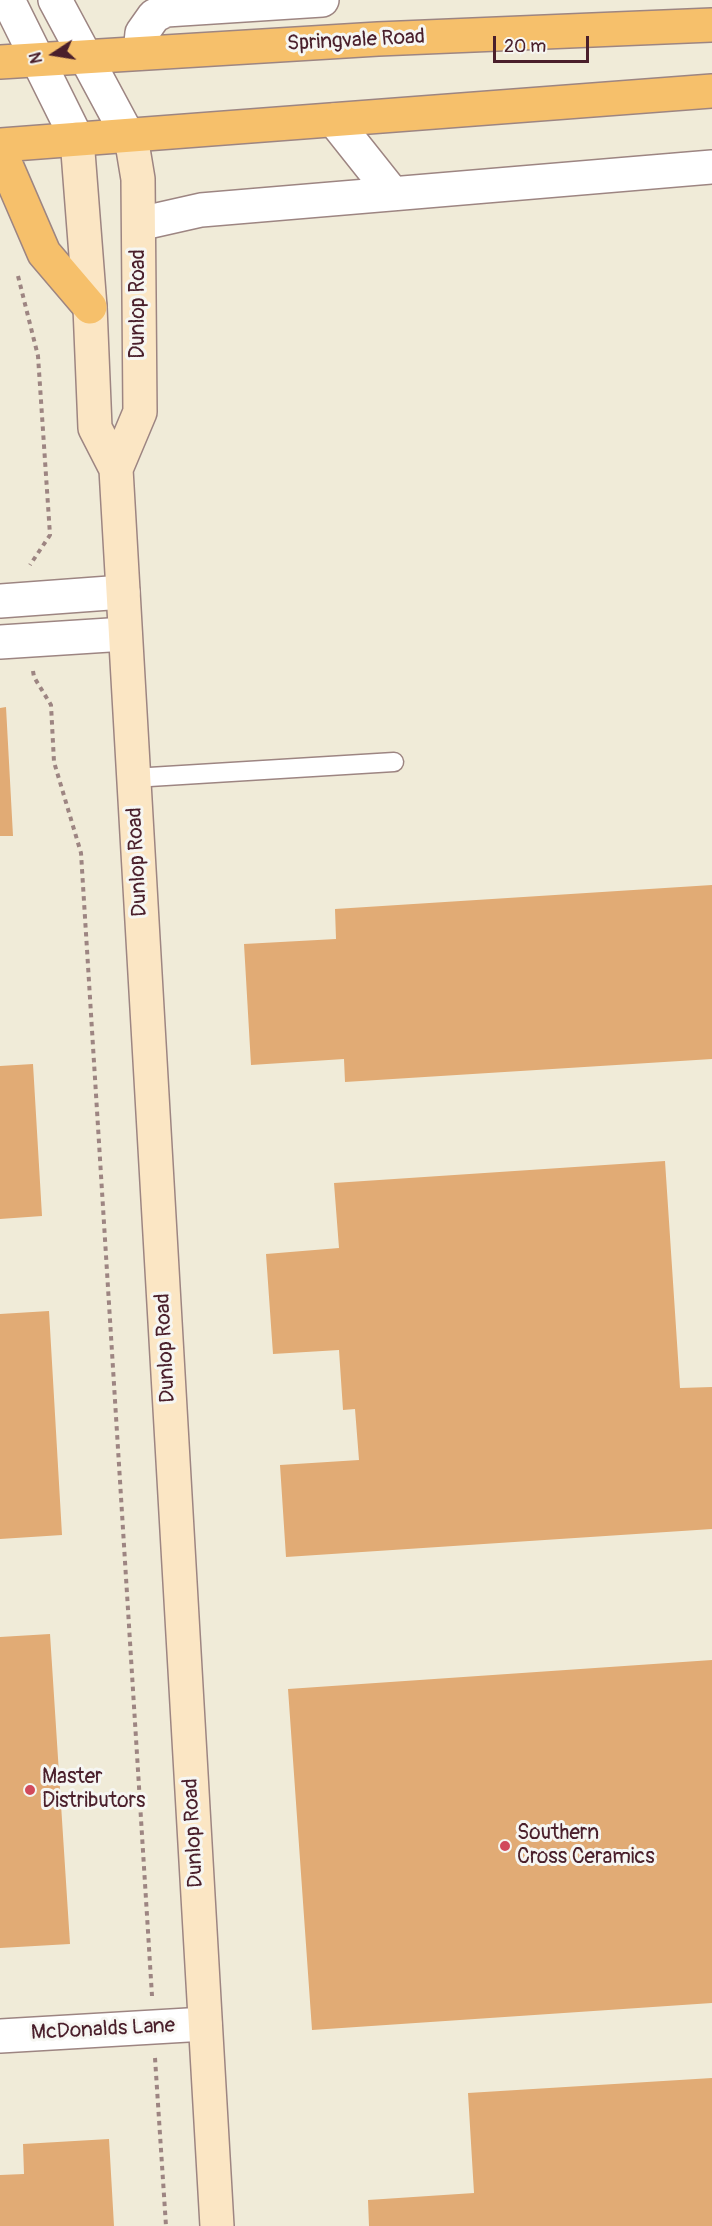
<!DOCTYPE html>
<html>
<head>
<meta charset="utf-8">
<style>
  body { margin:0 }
  #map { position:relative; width:712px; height:2226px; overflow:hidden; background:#f0ebd8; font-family:Pangolin,sans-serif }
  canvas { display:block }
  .north { position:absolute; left:24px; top:24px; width:60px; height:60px; -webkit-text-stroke:4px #f6f6f2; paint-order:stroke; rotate:258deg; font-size:16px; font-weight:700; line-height:24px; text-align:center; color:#4a1f2b }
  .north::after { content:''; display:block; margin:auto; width:21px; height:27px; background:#4a1f2b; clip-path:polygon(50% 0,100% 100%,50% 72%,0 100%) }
  .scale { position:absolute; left:493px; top:36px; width:96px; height:27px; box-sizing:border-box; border:3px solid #4a1f2b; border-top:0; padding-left:8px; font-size:18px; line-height:21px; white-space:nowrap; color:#4a1f2b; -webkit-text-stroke:4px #f6f6f2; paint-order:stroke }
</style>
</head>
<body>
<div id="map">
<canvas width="712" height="2226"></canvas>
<div class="north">N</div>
<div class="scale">20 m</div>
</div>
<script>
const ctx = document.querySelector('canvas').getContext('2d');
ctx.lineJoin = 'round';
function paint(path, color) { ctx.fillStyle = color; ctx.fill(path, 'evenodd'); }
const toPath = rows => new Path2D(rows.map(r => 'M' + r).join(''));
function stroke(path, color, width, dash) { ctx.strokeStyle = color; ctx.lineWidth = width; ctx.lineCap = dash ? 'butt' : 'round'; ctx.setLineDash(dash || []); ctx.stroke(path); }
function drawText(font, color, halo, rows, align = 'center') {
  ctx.font = font + ' Pangolin,sans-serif'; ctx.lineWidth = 6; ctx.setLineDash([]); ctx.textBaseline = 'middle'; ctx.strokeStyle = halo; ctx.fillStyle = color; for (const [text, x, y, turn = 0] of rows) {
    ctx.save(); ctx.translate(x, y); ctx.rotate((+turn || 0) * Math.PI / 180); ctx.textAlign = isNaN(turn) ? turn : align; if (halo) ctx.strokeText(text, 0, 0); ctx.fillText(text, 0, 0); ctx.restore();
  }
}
const building = toPath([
  [6,707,13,836,0,836,0,708],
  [712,885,712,1059,345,1082,344,1059,251,1065,244,944,336,939,335,909],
  [33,1064,42,1216,0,1219,0,1066],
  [665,1161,680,1388,712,1387,712,1529,286,1557,280,1465,359,1460,355,1409,343,1410,339,1350,273,1354,266,1254,339,1248,334,1183],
  [49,1311,62,1535,0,1539,0,1314],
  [50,1634,70,1944,0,1948,0,1637],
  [712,1660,712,2003,312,2030,288,1689],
  [712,2078,712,2226,369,2226,368,2200,474,2193,468,2093],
  [109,2139,114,2226,0,2226,0,2175,24,2174,23,2144]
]);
const path = toPath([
  [18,276,38,356,50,535,30,565],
  [33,671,34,677,51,705,54,762,81,853,152,1996],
  [155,2058,166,2226]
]);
const lane = toPath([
  [133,778,394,762]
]);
const street = toPath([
  [8,0,77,139],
  [55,0,128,136],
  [140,53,142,33,154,16,166,10,322,0],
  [334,120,392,193],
  [139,224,201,210,712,167],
  [0,601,123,592],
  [0,642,125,634],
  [0,2036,205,2024]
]);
const secondary = toPath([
  [77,139,90,307,95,428,116,469,217,2226],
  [116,469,140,412,138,179,133,149,128,136]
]);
const highway = toPath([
  [0,62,378,39,712,25],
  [0,145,712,91],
  [0,151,44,253,90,307]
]);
const markers = [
  [30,1790,6,"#d1495b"],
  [505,1846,6,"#d1495b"]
];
const streetNames = [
  ["Springvale Road",356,41,-3],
  ["Dunlop Road",139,304,-90],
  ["Dunlop Road",138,862,-93],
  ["Dunlop Road",166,1348,-93],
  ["Dunlop Road",194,1833,-93],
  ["McDonalds Lane",103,2030,-3]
];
const poiNames = [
  ["Master",42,1778],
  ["Distributors",42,1802],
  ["Southern",517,1834],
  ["Cross Ceramics",517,1858]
];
paint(building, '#e1ab75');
stroke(lane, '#9d8582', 21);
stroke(street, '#9d8582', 36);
stroke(secondary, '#9d8582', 36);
stroke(highway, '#9d8582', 36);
stroke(path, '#9d8582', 4, [4.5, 4.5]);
stroke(lane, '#fff', 18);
stroke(street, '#fff', 33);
stroke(secondary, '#fbe6c4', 33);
stroke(highway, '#f6c06b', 33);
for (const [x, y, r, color] of markers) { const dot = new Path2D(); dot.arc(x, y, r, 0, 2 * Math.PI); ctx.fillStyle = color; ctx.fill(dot); stroke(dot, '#f6f6f2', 2); }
drawText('21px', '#4a1f2b', '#f6f6f2', streetNames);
drawText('21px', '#4a1f2b', '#f6f6f2', poiNames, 'left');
</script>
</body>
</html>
